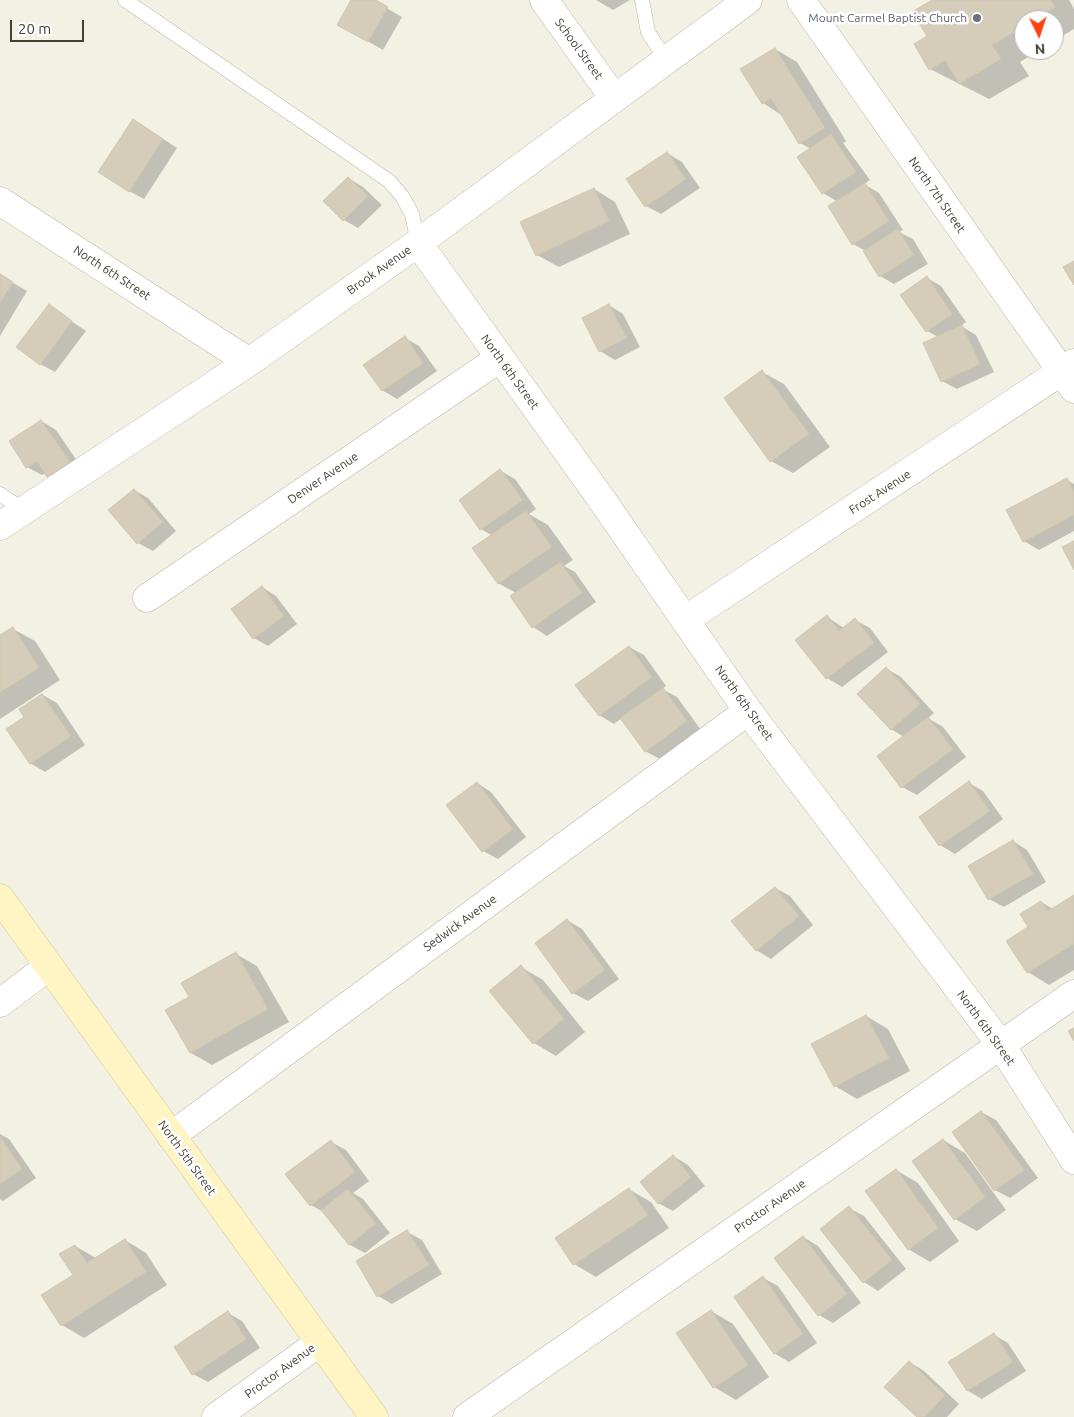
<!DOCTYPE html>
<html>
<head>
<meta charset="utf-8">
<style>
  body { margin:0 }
  #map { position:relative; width:1074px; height:1417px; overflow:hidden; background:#f3f0e4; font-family:Ubuntu,sans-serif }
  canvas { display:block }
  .north { position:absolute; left:1014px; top:10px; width:50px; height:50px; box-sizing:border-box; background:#fff; border:1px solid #b5b3ae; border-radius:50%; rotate:176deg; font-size:14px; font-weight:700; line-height:20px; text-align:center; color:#464034 }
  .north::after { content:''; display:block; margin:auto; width:18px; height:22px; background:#ff4210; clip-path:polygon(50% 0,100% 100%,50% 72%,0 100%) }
  .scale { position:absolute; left:10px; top:20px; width:74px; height:22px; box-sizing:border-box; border:2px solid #464034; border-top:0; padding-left:6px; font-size:15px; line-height:18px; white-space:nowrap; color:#464034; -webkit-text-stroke:4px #fff; paint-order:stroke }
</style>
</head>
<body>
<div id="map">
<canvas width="1074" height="1417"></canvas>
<div class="north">N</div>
<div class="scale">20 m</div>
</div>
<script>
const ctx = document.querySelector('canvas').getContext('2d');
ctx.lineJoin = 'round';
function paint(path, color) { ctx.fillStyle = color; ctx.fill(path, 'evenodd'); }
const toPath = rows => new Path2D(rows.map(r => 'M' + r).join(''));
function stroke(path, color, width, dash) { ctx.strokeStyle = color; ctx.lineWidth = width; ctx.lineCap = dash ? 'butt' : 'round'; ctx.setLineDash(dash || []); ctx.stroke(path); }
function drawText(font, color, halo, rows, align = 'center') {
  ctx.font = font + ' Ubuntu,sans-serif'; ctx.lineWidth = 5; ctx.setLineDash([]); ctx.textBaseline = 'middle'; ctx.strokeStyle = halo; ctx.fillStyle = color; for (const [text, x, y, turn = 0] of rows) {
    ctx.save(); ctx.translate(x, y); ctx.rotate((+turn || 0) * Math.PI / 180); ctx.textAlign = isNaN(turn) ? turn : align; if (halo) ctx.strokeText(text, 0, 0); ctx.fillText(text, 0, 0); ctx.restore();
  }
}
const shadow = toPath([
  [353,0,373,0,402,17,383,50,338,24],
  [596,0,630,0,613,10],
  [934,0,1069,0,1074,9,1074,29,1054,41,1054,20,1024,20,1024,50,1040,50,1020,62,1029,76,989,99,930,69],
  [775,49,797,62,846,141,843,143,870,180,864,184,879,193,903,230,899,232,913,239,928,264,894,284,880,276,866,251,853,244,838,202,823,193,811,149,800,143,783,116,763,103],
  [148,129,177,148,144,199,129,191],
  [667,153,682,162,700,188,661,214,646,206],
  [348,178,363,187,382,205,358,228,344,220],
  [594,189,615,202,630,234,559,267,537,255],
  [0,275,27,291,0,336],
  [927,278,941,286,966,322,961,326,976,335,994,372,957,389,942,381,938,337,927,331],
  [609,305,623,314,640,347,615,360,600,351],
  [49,306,86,331,55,372,40,364],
  [405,338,419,346,437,371,397,399,382,390],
  [762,372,784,384,830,447,793,473,771,461],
  [41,421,56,430,84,471,63,485,46,473,42,475,27,467],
  [501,471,515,479,536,509,529,514,548,525,573,560,564,566,575,572,596,602,547,636,533,627,516,593,498,583,493,536,481,529],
  [1067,480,1074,484,1074,531,1039,550,1024,541],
  [134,490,148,498,176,531,153,551,138,543],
  [262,587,276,596,297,624,268,646,254,638],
  [827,617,844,628,855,620,870,628,888,652,842,687,827,678,797,640],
  [13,629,35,641,60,680,0,719,0,637],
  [629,647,644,655,666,686,662,689,677,697,701,730,660,759,645,751,622,718,614,724,599,715],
  [887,669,901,677,934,713,928,718,943,727,966,757,917,795,902,787,904,737,891,729],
  [43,695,57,703,85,745,45,772,30,763],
  [477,783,491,792,526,837,498,859,483,851],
  [969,783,983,791,1003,819,955,854,940,845,920,817],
  [1013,841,1027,850,1046,882,1004,907,989,899],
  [775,888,790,896,813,925,771,959,756,950],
  [1074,896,1074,970,1049,985,1028,972,1030,927,1041,902,1053,909],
  [567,920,582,929,619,979,588,1001,573,993],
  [236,954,257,966,289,1022,212,1065,191,1053,191,997],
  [521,967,543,980,585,1032,556,1056,534,1043],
  [866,1016,888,1029,910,1071,857,1099,835,1086],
  [981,1112,996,1120,1038,1178,1010,1198,995,1190],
  [0,1134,9,1139,36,1178,3,1201,0,1199],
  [943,1140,965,1153,1006,1210,977,1231,955,1219],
  [331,1142,346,1150,369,1181,353,1193,363,1199,390,1233,365,1253,350,1245,325,1213,311,1205],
  [673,1156,688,1165,705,1186,673,1211,658,1203],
  [896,1170,918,1183,959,1241,930,1262,908,1249],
  [630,1190,651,1202,669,1228,596,1277,574,1264],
  [849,1208,864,1216,906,1269,878,1291,864,1282],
  [407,1232,422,1240,442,1274,392,1304,378,1296],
  [803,1237,818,1246,861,1303,833,1323,819,1315],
  [125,1240,146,1253,167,1285,84,1338,62,1325,74,1276,75,1246,96,1258],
  [763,1278,778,1286,817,1343,789,1362,774,1353],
  [711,1311,733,1324,769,1377,736,1400,714,1387],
  [228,1313,242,1321,260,1348,208,1382,193,1374],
  [994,1335,1008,1343,1026,1371,982,1399,968,1391,950,1363],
  [909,1362,924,1371,959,1404,947,1417,919,1417]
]);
const building = toPath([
  [351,0,376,0,388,7,368,42,337,25,351,0],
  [932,0,1051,0,1055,7,1034,20,1024,20,1024,26,992,45,1001,59,959,84,945,60,929,70,914,44,927,36,912,12,932,0],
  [775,48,825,128,799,144,771,98,762,104,740,69,775,48],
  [133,119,163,139,129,192,98,172,133,119],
  [831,134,856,172,822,194,797,157,831,134],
  [667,152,686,179,645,207,626,179,667,152],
  [348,177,368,196,343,221,323,201,348,177],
  [865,183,889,221,852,245,828,206,865,183],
  [594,188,609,221,536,256,520,222,594,188],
  [898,229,914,255,879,277,863,251,898,229],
  [1074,261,1074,285,1063,267,1074,261],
  [0,274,13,282,0,303,0,274],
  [927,276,952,314,926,332,900,295,927,276],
  [49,304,72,321,40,365,16,347,49,304],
  [609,304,627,338,599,352,582,318,609,304],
  [962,325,980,364,941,382,923,343,962,325],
  [405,336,423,363,382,391,363,365,405,336],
  [762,370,809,434,770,462,724,398,762,370],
  [41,420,70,462,47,477,37,461,26,468,9,441,41,420],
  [500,469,523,500,480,530,459,500,500,469],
  [1067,478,1074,492,1074,515,1023,542,1006,510,1067,478],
  [134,489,163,522,137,544,108,510,134,489],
  [526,511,552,547,498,584,472,548,526,511],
  [1074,541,1074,570,1062,547,1074,541],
  [560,562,582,593,532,628,510,596,560,562],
  [262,586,284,616,253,639,231,609,262,586],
  [827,615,839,631,855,618,874,643,826,679,795,640,827,615],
  [13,627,39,668,0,692,0,635,13,627],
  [629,646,652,677,599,716,575,685,629,646],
  [886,667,920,704,891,730,857,694,886,667],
  [663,688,687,721,645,752,620,718,663,688],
  [42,694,71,736,30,764,6,729,24,717,19,709,42,694],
  [928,717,953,749,901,788,877,756,928,717],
  [969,781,990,811,939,846,919,817,969,781],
  [477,782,513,829,482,852,446,805,477,782],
  [1013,840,1033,874,988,900,968,866,1013,840],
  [775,887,799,916,756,951,731,921,775,887],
  [1074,895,1074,944,1027,973,1006,941,1028,927,1020,914,1041,901,1048,911,1074,895],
  [567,919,605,970,572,994,535,943,567,919],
  [236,952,268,1009,190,1053,165,1010,189,997,181,983,236,952],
  [521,965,564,1019,533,1044,489,991,521,965],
  [866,1015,889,1058,834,1087,811,1044,866,1015],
  [1074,1028,1074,1041,1068,1031,1074,1028],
  [981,1111,1024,1170,994,1191,952,1132,981,1111],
  [0,1137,22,1169,0,1184,0,1137],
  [943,1139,985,1197,954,1220,912,1161,943,1139],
  [331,1140,355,1172,310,1206,285,1174,331,1140],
  [673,1155,691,1177,658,1204,640,1182,673,1155],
  [896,1169,938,1228,908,1250,865,1191,896,1169],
  [629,1188,648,1215,573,1265,555,1238,629,1188],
  [348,1189,376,1224,349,1245,321,1210,348,1189],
  [849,1206,892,1260,863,1283,820,1229,849,1206],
  [407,1230,429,1265,377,1297,356,1261,407,1230],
  [803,1236,847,1294,818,1316,774,1258,803,1236],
  [125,1239,146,1272,61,1326,41,1295,73,1275,59,1254,75,1245,87,1263,125,1239],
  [763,1276,803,1334,774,1354,734,1297,763,1276],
  [711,1310,748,1365,713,1388,676,1333,711,1310],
  [228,1311,246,1339,192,1375,174,1347,228,1311],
  [994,1333,1013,1362,967,1391,948,1362,994,1333],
  [909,1361,945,1395,925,1417,917,1417,884,1387,909,1361]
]);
const service = toPath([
  [125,0,389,181,402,196,412,214,418,243],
  [642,0,648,32,666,60],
  [0,494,24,510]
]);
const minor = toPath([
  [544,0,614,98],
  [801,0,1074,389],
  [0,201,249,362],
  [418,243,602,500,748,711,1001,1045,1074,1160],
  [0,526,249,362,418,243,748,0],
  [147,598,500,358],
  [685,620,1074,363],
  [0,1003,49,966],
  [171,1136,748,711],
  [216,1417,320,1342],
  [467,1417,1074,994]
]);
const secondary = toPath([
  [0,898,374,1417]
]);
const markers = [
  [977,18,5,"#6b7280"]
];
const worshipNames = [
  ["Mount Carmel Baptist Church",967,18]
];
const streetNames = [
  ["School Street",579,49,54],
  ["North 7th Street",937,195,55],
  ["Brook Avenue",379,270,-35],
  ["North 6th Street",112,273,33],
  ["North 6th Street",510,372,54],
  ["Denver Avenue",323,478,-34],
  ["Frost Avenue",880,492,-33],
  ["North 6th Street",744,703,54],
  ["Sedwick Avenue",460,923,-36],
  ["North 6th Street",986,1028,54],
  ["North 5th Street",187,1158,54],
  ["Proctor Avenue",770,1206,-35],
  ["Proctor Avenue",280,1371,-36]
];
paint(shadow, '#0003');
paint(building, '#d5ccb9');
stroke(building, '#d1c5ac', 1);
stroke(service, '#bfb8a7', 15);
stroke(minor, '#bfb8a7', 29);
stroke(secondary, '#d6c891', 29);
stroke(service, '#fff', 14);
stroke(minor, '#fff', 28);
stroke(secondary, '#fff4c3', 28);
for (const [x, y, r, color] of markers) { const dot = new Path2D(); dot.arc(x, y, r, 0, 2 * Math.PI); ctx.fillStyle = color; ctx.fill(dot); stroke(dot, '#fff', 2); }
drawText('12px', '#5b616d', '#fff', worshipNames, 'right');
drawText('12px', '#464034', '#fff', streetNames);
</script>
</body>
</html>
